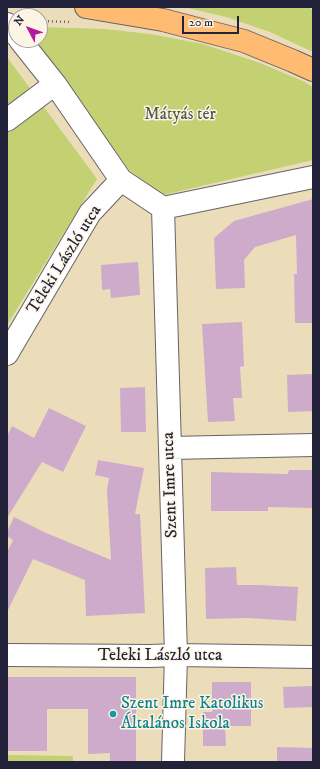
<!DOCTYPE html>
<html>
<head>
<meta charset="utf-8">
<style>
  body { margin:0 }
  #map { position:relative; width:320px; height:769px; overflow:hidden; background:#ebddb9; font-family:"IM FELL DW Pica",serif }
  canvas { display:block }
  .frame { position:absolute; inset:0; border:8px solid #22223b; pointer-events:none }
  .north { position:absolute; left:8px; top:8px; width:40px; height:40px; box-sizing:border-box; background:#fcf5e5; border:1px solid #a5a1a1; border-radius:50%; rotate:311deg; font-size:11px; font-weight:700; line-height:16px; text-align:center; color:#22223b }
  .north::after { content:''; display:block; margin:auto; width:14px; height:18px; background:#b5179e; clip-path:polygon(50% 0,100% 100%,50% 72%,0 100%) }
  .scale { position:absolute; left:182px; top:16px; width:57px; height:18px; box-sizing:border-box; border:2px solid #22223b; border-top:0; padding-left:5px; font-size:12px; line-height:14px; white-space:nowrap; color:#22223b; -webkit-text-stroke:3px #fcf5e5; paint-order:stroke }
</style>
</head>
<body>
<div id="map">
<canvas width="320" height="769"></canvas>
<div class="frame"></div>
<div class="north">N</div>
<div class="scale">20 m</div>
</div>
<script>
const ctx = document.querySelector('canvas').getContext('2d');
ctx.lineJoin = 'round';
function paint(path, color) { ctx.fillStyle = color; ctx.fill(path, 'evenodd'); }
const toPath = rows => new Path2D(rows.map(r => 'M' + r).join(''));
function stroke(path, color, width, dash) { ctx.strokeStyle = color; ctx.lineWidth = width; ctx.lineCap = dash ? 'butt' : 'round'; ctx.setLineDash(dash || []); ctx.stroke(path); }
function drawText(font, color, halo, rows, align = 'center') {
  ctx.font = font + ' "IM FELL DW Pica",serif'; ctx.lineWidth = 3; ctx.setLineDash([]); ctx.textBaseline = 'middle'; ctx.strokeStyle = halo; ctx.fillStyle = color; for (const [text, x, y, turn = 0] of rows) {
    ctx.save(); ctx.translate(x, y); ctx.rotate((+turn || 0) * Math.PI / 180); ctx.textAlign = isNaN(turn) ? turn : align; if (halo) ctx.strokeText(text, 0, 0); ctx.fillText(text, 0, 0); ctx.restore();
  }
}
const green = toPath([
  [184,7,309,7,313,11,313,52,270,32,226,17],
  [40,27,106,29,150,34,203,44,260,63,305,82,313,87,313,160,163,195,130,171,33,40,40,40],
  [7,57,97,179,7,325],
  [7,755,73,756,73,762,7,762]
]);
const building = toPath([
  [313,199,313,323,295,323,294,274,297,274,296,235,255,247,244,260,245,288,216,289,214,238,234,221],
  [138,262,140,295,111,298,110,289,102,290,101,265],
  [242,322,244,366,240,367,242,398,233,398,235,421,208,422,202,324],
  [313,374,313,411,288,412,287,375],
  [145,387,146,432,121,432,120,388],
  [49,408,86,426,63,472,42,462,7,518,7,436,12,426,34,438],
  [98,460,144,468,135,514,140,514,145,613,86,616,85,580,33,559,7,612,7,552,13,540,7,536,7,532,14,517,44,532,111,560,107,490,109,478,95,475],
  [289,470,313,470,313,508,268,507,268,511,211,511,211,472,288,474],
  [236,567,237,585,259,585,298,587,296,621,248,618,206,619,205,568],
  [7,677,136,677,136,762,110,762,110,753,88,754,88,709,47,709,47,751,7,751],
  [212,682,251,682,251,726,225,726,226,746,203,746,203,712,212,712],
  [313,686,313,707,284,708,283,687],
  [277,747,313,748,313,762,277,762]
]);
const path = toPath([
  [27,7,27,16],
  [40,21,72,22]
]);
const minor = toPath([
  [7,24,16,35],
  [20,40,55,84,121,180,163,208,313,177],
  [7,120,55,84],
  [163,208,176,655,173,762],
  [7,354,90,213,121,180],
  [170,448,313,445],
  [7,655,150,656,176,655,313,657]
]);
const major = toPath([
  [86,7,163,20,244,41,293,61,313,70]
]);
const markers = [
  [113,714,4,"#0f9aa8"]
];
const parkNames = [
  ["Mátyás tér",180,115]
];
const streetNames = [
  ["Teleki László utca",65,260,-58],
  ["Szent Imre utca",171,485,-92],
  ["Teleki László utca",160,656]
];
const cultureNames = [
  ["Szent Imre Katolikus",121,704],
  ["Általános Iskola",121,724]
];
paint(green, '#c4d172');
paint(building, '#cfabcb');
stroke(minor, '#686367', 24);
stroke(major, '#686367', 24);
stroke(path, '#686367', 2.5, [1, 3]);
stroke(minor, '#fff', 22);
stroke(major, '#febb71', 22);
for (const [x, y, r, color] of markers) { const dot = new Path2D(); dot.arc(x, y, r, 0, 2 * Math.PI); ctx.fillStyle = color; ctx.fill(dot); stroke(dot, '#fcf5e5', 1.5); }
drawText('17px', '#53574c', '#fcf5e5', parkNames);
drawText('17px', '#22223b', '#fcf5e5', streetNames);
drawText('17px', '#0d838f', '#fcf5e5', cultureNames, 'left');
</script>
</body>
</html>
